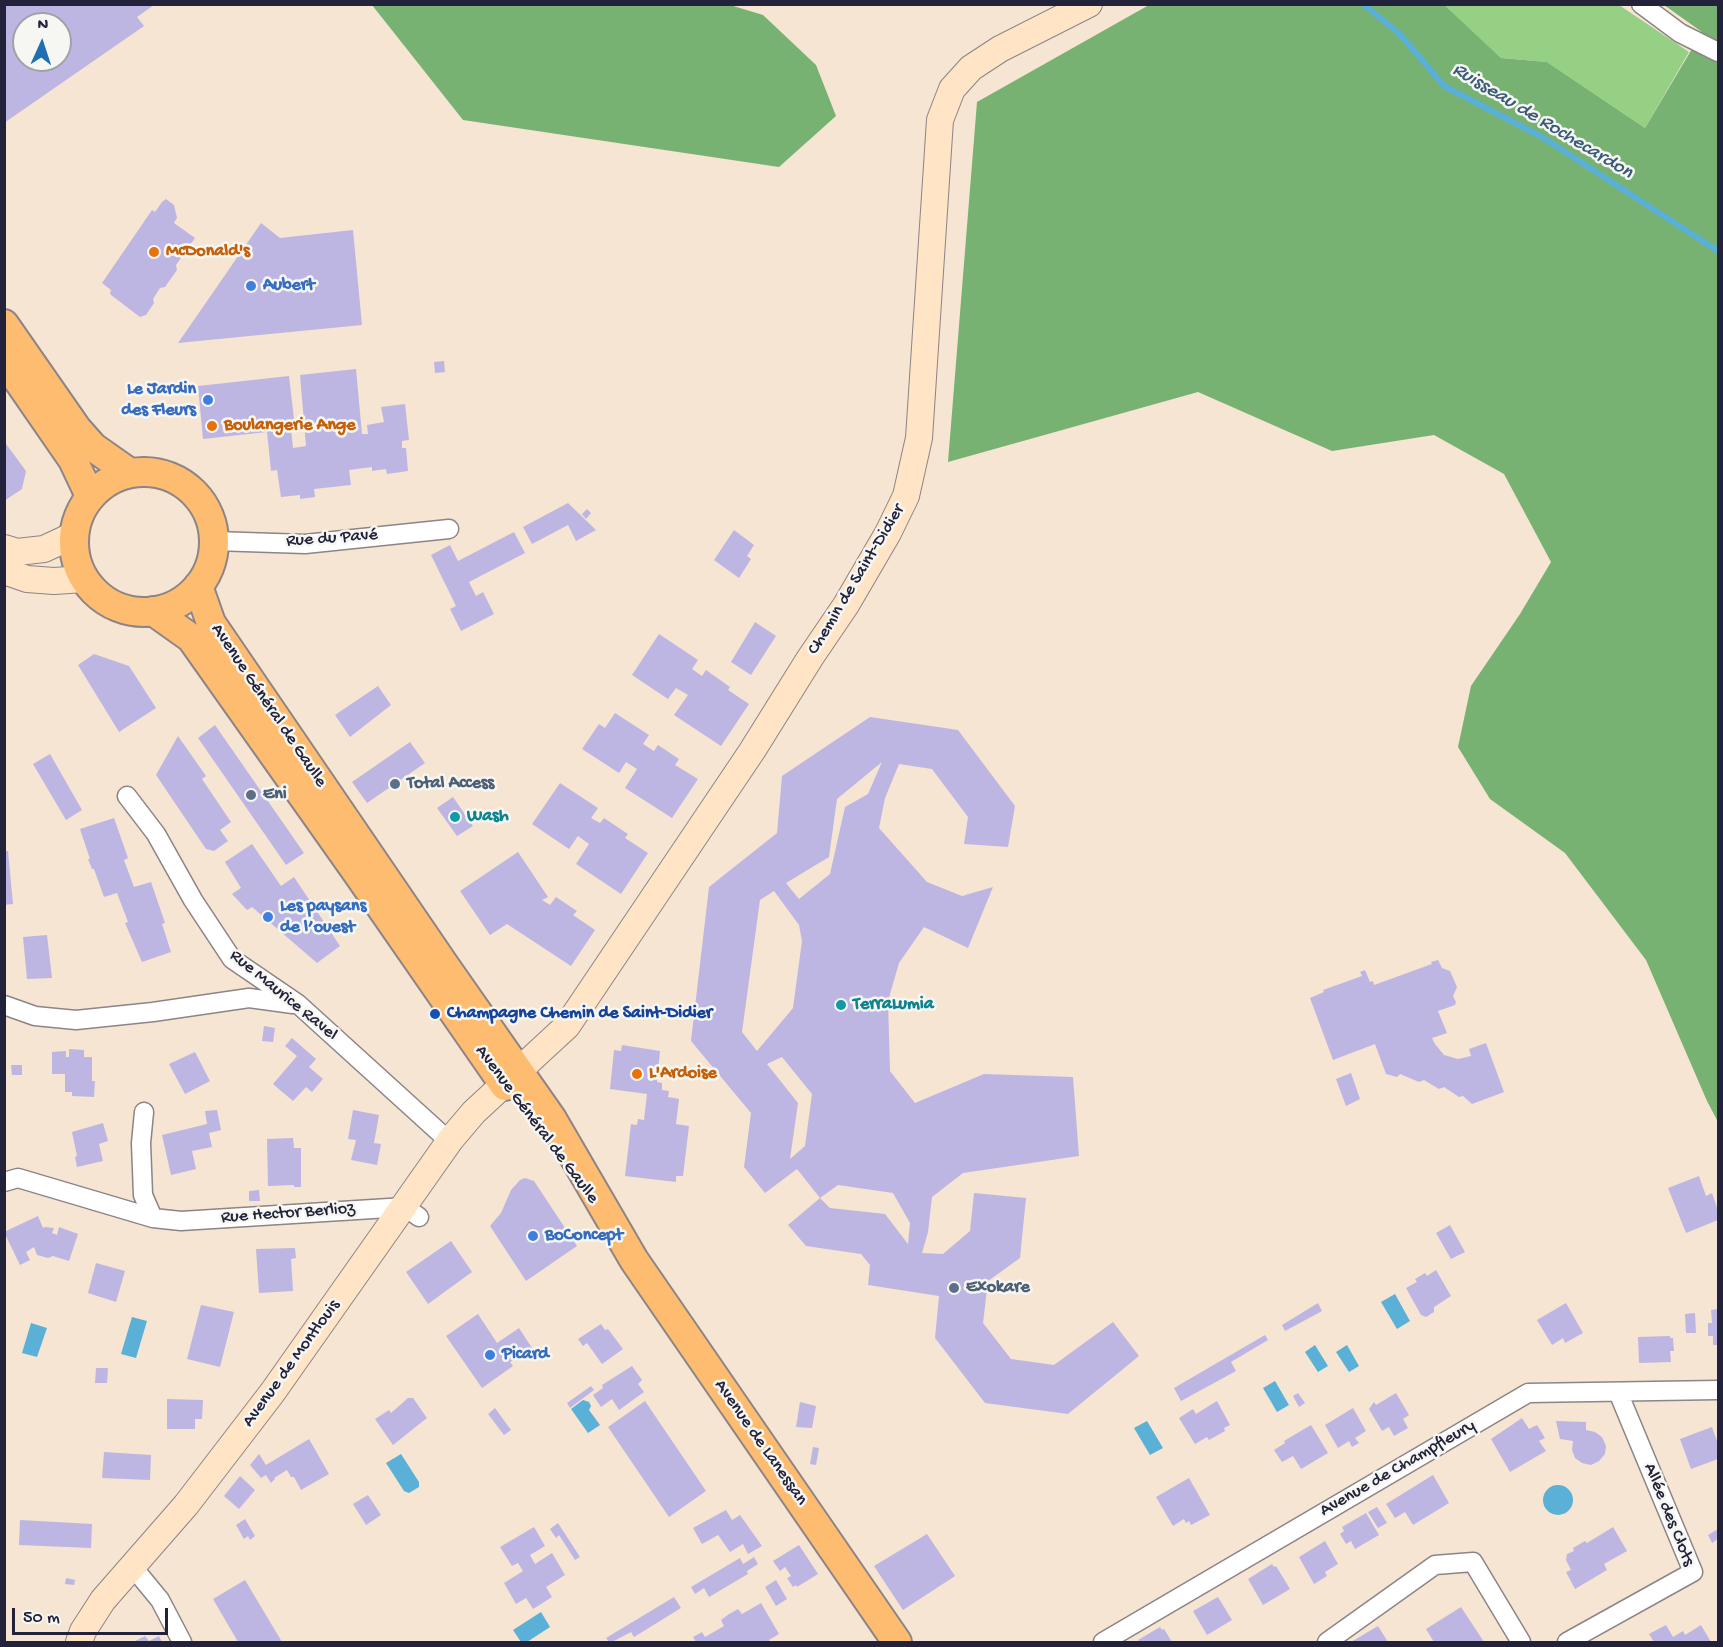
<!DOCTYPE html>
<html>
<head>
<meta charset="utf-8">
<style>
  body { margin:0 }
  #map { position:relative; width:1723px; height:1647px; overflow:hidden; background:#f5e5d2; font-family:"Gochi Hand",sans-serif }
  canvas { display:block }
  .frame { position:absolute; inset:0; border:6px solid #22223b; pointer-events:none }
  .north { position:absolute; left:12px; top:12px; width:60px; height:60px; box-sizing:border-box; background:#f6f6f2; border:2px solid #a1a1a9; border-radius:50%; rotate:3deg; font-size:16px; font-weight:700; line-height:24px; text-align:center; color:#22223b }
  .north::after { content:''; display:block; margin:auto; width:21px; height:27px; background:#1f6fb2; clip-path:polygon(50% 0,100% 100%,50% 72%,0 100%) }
  .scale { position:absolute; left:12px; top:1608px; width:156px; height:27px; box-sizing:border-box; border:3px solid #22223b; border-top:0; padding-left:8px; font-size:18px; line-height:21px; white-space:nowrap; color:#22223b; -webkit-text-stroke:4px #f6f6f2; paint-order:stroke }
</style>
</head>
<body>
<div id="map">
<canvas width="1723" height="1647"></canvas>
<div class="frame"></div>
<div class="north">N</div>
<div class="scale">50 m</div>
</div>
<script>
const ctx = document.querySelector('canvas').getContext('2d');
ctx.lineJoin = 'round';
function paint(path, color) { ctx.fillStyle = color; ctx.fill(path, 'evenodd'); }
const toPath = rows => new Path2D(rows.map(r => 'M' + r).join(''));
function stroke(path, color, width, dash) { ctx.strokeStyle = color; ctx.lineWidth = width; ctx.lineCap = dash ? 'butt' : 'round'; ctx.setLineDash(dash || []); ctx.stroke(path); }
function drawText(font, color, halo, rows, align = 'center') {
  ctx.font = font + ' "Gochi Hand",sans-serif'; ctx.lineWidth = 5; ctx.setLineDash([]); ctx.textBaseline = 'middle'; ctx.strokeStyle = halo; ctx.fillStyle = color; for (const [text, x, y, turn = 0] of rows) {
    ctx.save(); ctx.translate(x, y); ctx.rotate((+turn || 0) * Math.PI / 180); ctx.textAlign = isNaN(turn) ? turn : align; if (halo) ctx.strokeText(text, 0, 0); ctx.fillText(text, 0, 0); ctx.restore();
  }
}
const green = toPath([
  [1443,5,1619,5,1689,52,1645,128,1547,62,1501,58]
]);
const forest = toPath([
  [1443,4,1501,58,1547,62,1645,128,1702,32,1664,5,1718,5,1718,1122,1707,1101,1646,960,1565,853,1490,799,1458,747,1471,686,1520,614,1551,562,1504,474,1434,435,1332,451,1198,392,948,462,977,102,1149,5],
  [372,5,730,5,763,15,816,65,836,116,779,167,463,120]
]);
const water = toPath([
  [1395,1294,1410,1321,1397,1329,1381,1302],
  [132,1317,147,1321,136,1358,121,1354],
  [31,1323,47,1328,37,1357,22,1353],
  [1315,1345,1328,1366,1318,1372,1305,1352],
  [1347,1345,1359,1366,1349,1372,1336,1352],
  [1275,1381,1289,1405,1277,1412,1263,1388],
  [583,1400,589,1402,591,1406,589,1410,600,1425,588,1433,571,1409],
  [1147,1421,1163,1448,1150,1455,1134,1428],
  [401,1454,419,1482,419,1487,409,1493,404,1491,386,1463],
  '1543 1500a15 15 0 1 1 30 0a15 15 0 1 1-30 0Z',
  [541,1612,550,1627,527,1642,521,1642,513,1630]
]);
const stream = toPath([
  [1363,4,1400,34,1444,86,1542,137,1718,251]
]);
const building = toPath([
  [4,5,154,5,137,17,144,26,4,123],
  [24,24,60,24,60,60,24,60],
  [166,199,174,205,177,218,174,223,195,238,176,265,177,270,165,287,160,288,153,299,154,303,146,315,140,317,111,295,110,293,111,290,102,283,152,210,155,212,162,202],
  [261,223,280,238,353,230,362,325,178,343],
  [444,361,445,372,435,373,434,362],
  [356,369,362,434,368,434,367,425,384,422,381,407,405,404,409,440,402,441,402,448,406,448,408,471,387,474,386,469,372,471,372,467,349,470,351,485,314,489,315,497,300,499,300,495,281,497,277,470,271,471,267,432,203,439,198,386,289,376,295,428,291,429,293,448,306,446,300,375],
  [4,441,26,471,22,489,4,501],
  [568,503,596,530,576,541,568,525,532,544,523,527],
  [587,509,591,513,586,519,582,514],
  [734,530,754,545,747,556,751,559,739,578,714,560],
  [514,532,525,553,469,582,476,596,483,592,494,614,461,631,450,609,456,606,431,555,450,545,458,561],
  [755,622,776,636,751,675,731,662],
  [659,634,698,660,692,669,702,676,706,670,730,687,728,690,749,704,721,746,674,715,688,695,676,688,668,699,632,675],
  [94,654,129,666,156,708,119,732,78,665],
  [378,686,391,705,350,737,335,715],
  [615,713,649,735,643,744,654,751,658,745,679,759,675,765,698,779,672,818,625,788,637,769,626,762,619,773,582,749,599,724,605,728],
  [870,717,958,730,1015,806,1008,847,964,844,968,817,932,769,899,764,885,798,879,828,927,882,962,896,993,887,968,948,924,927,899,963,888,1001,890,1071,915,1103,984,1074,1073,1077,1079,1156,963,1173,932,1197,928,1232,922,1253,943,1254,970,1231,974,1193,1026,1198,1020,1258,988,1281,983,1323,1011,1359,1054,1365,1113,1322,1139,1356,1068,1414,985,1403,935,1338,939,1296,868,1285,870,1265,861,1254,806,1246,788,1225,820,1198,830,1208,885,1214,908,1244,910,1223,893,1193,838,1185,820,1198,797,1169,765,1193,744,1167,751,1113,691,1041,709,887,777,833,782,776],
  [882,762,868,794,845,807,830,874,799,899,786,883,829,857,837,799],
  [774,891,799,925,802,941,793,1008,757,1051,742,1032,760,900],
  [782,1057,812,1094,805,1146,790,1159,798,1103,767,1064],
  [215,725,304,853,286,865,198,738],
  [178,736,206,776,202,779,231,822,220,830,228,841,214,851,206,849,156,775],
  [410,742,425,763,367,803,352,782],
  [50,754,82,810,66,820,33,764],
  [560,783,598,808,591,818,600,823,604,818,628,834,625,838,648,853,621,894,576,864,589,844,578,836,569,849,532,824],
  [453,797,473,826,457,836,437,808],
  [114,818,128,858,124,860,134,887,151,882,165,923,162,924,171,952,142,962,125,923,128,922,117,893,104,897,94,869,92,869,88,859,90,859,80,829],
  [252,844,281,886,294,877,340,946,317,963,252,907,247,910,232,894,241,888,225,862],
  [4,851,8,851,13,904,4,905],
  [518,852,548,897,542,900,550,905,556,897,577,911,573,915,595,930,571,966,507,924,490,935,460,891],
  [47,935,52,978,27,979,23,937],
  [1438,960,1442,968,1450,971,1457,987,1453,996,1456,1002,1455,1005,1438,1011,1447,1033,1432,1038,1435,1044,1444,1055,1458,1059,1471,1056,1469,1049,1486,1043,1504,1092,1472,1104,1463,1096,1459,1097,1444,1087,1439,1089,1424,1080,1419,1082,1400,1074,1397,1077,1386,1074,1375,1044,1333,1060,1310,998,1324,992,1323,990,1362,976,1360,972,1365,970,1370,982,1373,981,1374,985,1432,964,1431,962],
  [264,1026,275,1028,273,1042,262,1041],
  [292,1038,316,1059,309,1067,323,1079,312,1092,306,1087,293,1101,273,1084,297,1056,285,1046],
  [622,1045,660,1051,657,1082,662,1083,662,1090,669,1091,668,1097,679,1099,676,1124,689,1126,683,1176,676,1176,676,1182,625,1176,631,1124,637,1125,638,1119,644,1120,647,1094,610,1089,614,1050,621,1051],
  [69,1049,84,1050,84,1057,92,1057,92,1081,95,1081,94,1097,72,1096,72,1092,65,1092,65,1074,52,1074,52,1052,66,1051,66,1057,69,1057],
  [195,1052,210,1081,185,1094,169,1064],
  [11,1065,22,1065,22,1075,12,1075],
  [1351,1073,1360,1099,1346,1106,1336,1079],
  [217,1110,221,1130,209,1133,212,1147,192,1151,196,1169,171,1175,162,1135,207,1124,205,1111],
  [353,1110,379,1115,374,1143,381,1144,377,1165,351,1160,356,1140,348,1139],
  [103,1123,108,1141,99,1144,103,1161,77,1167,75,1157,77,1156,72,1132],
  [293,1138,294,1148,301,1148,301,1187,294,1187,294,1185,268,1186,267,1139],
  [1699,1176,1706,1196,1712,1193,1718,1211,1718,1220,1686,1233,1668,1188],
  [525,1178,534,1181,577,1246,526,1281,490,1226,501,1213,511,1190,520,1180],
  [259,1190,260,1201,249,1201,249,1191],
  [38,1216,43,1228,45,1227,54,1228,52,1233,57,1235,59,1227,78,1234,69,1261,53,1256,48,1258,37,1255,34,1247,26,1252,30,1260,20,1265,4,1232],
  [1450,1225,1465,1252,1451,1259,1436,1233],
  [451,1241,472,1272,428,1304,406,1272],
  [295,1248,296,1258,291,1259,293,1291,259,1293,256,1249],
  [96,1263,125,1271,116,1302,88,1293],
  [1436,1270,1451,1296,1434,1307,1434,1312,1426,1317,1421,1315,1406,1288,1417,1282,1415,1279,1425,1273,1427,1276],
  [1318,1303,1322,1311,1285,1331,1282,1325],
  [1566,1303,1583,1333,1565,1343,1563,1338,1552,1345,1537,1320],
  [201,1305,234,1312,220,1367,187,1359],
  [1718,1309,1718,1345,1713,1345,1713,1336,1708,1336,1708,1323,1712,1323,1711,1310],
  [1695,1313,1696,1333,1686,1333,1685,1314],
  [478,1314,497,1343,519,1328,532,1348,510,1362,513,1366,482,1388,446,1336],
  [601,1324,605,1330,608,1329,623,1349,602,1364,587,1343,583,1346,578,1339],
  [1265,1335,1268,1340,1231,1362,1236,1371,1181,1401,1174,1388],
  [1670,1336,1670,1338,1673,1338,1674,1351,1670,1351,1671,1362,1639,1363,1638,1337],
  [632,1366,642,1380,638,1384,644,1392,619,1410,612,1399,601,1407,593,1395,603,1388,602,1385],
  [96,1368,108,1368,107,1383,95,1383],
  [591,1386,594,1390,570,1408,567,1403],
  [1298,1393,1305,1403,1299,1407,1293,1396],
  [1396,1393,1409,1415,1403,1419,1408,1428,1394,1436,1389,1427,1382,1431,1369,1409,1374,1402,1376,1405],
  [408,1398,413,1398,427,1418,393,1445,375,1419,389,1410,391,1413],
  [167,1399,203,1400,202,1419,195,1419,195,1429,167,1429],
  [645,1401,706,1491,669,1517,608,1427],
  [1217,1401,1230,1425,1224,1428,1225,1431,1209,1440,1207,1437,1195,1444,1179,1418,1193,1409,1196,1414],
  [800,1402,816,1406,812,1428,796,1427],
  [495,1408,511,1430,504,1435,488,1414],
  [1353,1408,1366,1431,1355,1438,1359,1443,1352,1447,1349,1441,1338,1448,1325,1425],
  [1522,1418,1529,1429,1537,1425,1545,1438,1539,1441,1546,1451,1510,1472,1491,1439],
  [1556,1421,1586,1422,1586,1430,1595,1432,1602,1437,1606,1446,1605,1454,1599,1461,1591,1465,1582,1463,1575,1458,1572,1450,1573,1441,1560,1439],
  [1311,1425,1328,1453,1301,1469,1293,1456,1282,1462,1274,1450,1285,1443,1284,1441],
  [1712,1427,1718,1444,1718,1459,1691,1469,1680,1439],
  [309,1439,329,1474,301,1490,294,1477,291,1477,287,1470,274,1478,275,1479,271,1483,266,1475,261,1478,250,1465,259,1454,266,1465],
  [813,1447,819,1448,816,1465,810,1464],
  [104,1452,151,1455,150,1480,102,1478],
  [1433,1475,1449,1503,1413,1525,1405,1512,1395,1518,1386,1504],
  [240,1476,255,1490,239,1509,224,1496],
  [1189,1478,1210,1515,1191,1525,1189,1521,1186,1523,1184,1519,1173,1526,1156,1497],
  [368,1495,381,1515,366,1525,353,1504],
  [1377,1507,1387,1523,1378,1528,1368,1512],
  [726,1510,732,1520,740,1515,762,1546,748,1554,743,1544,730,1552,718,1535,702,1544,693,1528],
  [1366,1513,1379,1535,1355,1549,1351,1541,1346,1544,1340,1534,1344,1531,1342,1527],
  [245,1519,255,1536,250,1540,248,1536,244,1539,236,1525],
  [20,1520,92,1524,91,1548,19,1545],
  [558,1523,580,1557,575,1560,559,1535,556,1538,550,1529],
  [534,1527,545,1546,530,1555,535,1564,552,1553,565,1575,546,1587,552,1597,533,1609,526,1598,516,1604,504,1583,523,1571,518,1563,512,1566,500,1547],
  [1613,1527,1627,1551,1604,1564,1607,1570,1575,1589,1566,1572,1571,1570,1566,1560,1567,1554,1574,1551,1573,1548,1585,1541,1587,1543],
  [1718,1529,1718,1539,1712,1543,1708,1535],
  [927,1534,955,1576,903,1610,874,1566],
  [1325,1541,1338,1564,1325,1572,1327,1576,1314,1584,1299,1557],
  [799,1545,818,1574,797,1587,796,1585,793,1587,787,1578,791,1576,785,1567,780,1571,773,1561],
  [754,1557,758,1564,747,1571,748,1574,709,1597,704,1588,695,1594,691,1587,740,1558,743,1564],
  [1272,1564,1274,1567,1276,1566,1290,1589,1263,1605,1248,1579],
  [66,1578,75,1580,74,1585,65,1584],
  [245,1580,282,1642,238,1642,213,1599],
  [776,1580,787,1599,776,1606,765,1587],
  [674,1597,681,1608,634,1637,631,1632,612,1642,609,1642,606,1638],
  [1218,1597,1232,1620,1207,1635,1193,1611],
  [761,1603,779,1634,769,1640,770,1642,696,1642,693,1637,702,1632,705,1637,724,1626,721,1620,729,1614,738,1609,742,1614],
  [1461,1607,1484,1642,1434,1642,1426,1629],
  [1666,1625,1673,1637,1683,1631,1685,1635,1701,1625,1711,1642,1654,1642,1649,1634],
  [1378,1626,1388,1642,1351,1642],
  [1160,1627,1162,1630,1164,1629,1172,1642,1139,1642,1138,1640],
  [145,1636,149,1641,159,1636,162,1642,133,1642]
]);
const street = toPath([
  [1641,4,1680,33,1718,52],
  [214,541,305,544,449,529],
  [127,796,156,834,193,900,232,959,298,1004,450,1142],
  [4,1005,35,1016,76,1020,153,1012,249,998,293,1004],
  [144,1112,141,1143,143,1195,153,1218],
  [4,1182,18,1178,153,1218,181,1221,405,1207,419,1217],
  [132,1566,160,1600,182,1642],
  [1103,1642,1528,1393,1718,1390],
  [1327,1642,1435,1565,1473,1562,1521,1642],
  [1567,1642,1693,1572,1618,1392]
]);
const secondary = toPath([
  [4,548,17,552,44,549,74,535],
  [4,571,27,579,54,581,84,579],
  [79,1642,83,1631,103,1600,186,1505,272,1393,451,1139,474,1112,567,1026,752,751,810,658,846,605,888,533,906,496,919,438,940,120,952,89,971,68,1000,49,1089,4]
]);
const primary = toPath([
  [4,324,77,429,93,447,130,473],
  [4,360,73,460,90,496],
  '74 542a70 70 0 1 1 140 0a70 70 0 1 1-140 0Z',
  [198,586,211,623,445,966,552,1119,634,1260,897,1642],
  [153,611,191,638,358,874,505,1086]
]);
const markers = [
  [154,252,6,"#e8710a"],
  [251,286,6,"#3f7fe0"],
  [208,400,6,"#3f7fe0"],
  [212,426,6,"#e8710a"],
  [395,784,6,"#5c6f8a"],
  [251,795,6,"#5c6f8a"],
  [455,817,6,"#0f9aa8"],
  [268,917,6,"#3f7fe0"],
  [841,1005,6,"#0f9aa8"],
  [435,1014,6,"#1a4fb4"],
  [637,1074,6,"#e8710a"],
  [533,1236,6,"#3f7fe0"],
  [954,1288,6,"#5c6f8a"],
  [490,1355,6,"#3f7fe0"]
];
const foodNames = [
  ["McDonald's",166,252],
  ["Boulangerie Ange",224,426],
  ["L'Ardoise",649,1074]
];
const shopNames = [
  ["Aubert",263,286],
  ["Le Jardin",196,390,"right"],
  ["des Fleurs",196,411,"right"],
  ["Les paysans",280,907],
  ["de l’ouest",280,928],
  ["BoConcept",545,1236],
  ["Picard",502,1355]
];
const streetNames = [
  ["Rue du Pavé",332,539,-4],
  ["Chemin de Saint-Didier",857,580,-59],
  ["Avenue Général de Gaulle",268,706,56],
  ["Rue Maurice Ravel",283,996,39],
  ["Avenue Général de Gaulle",536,1125,53],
  ["Rue Hector Berlioz",288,1214,-4],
  ["Avenue de Montlouis",292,1364,-54],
  ["Avenue de Lanessan",760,1443,55],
  ["Avenue de Champfleury",1398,1469,-30],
  ["Allée des Clots",1668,1515,68]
];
const serviceNames = [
  ["Total Access",407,784],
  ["Eni",263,795],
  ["Exokare",966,1288]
];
const cultureNames = [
  ["Wash",467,817],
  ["TerraLumia",853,1005]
];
const transitNames = [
  ["Champagne Chemin de Saint-Didier",447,1014]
];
const waterNames = [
  ["Ruisseau de Rochecardon",1542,122,31]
];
paint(green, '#95d084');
paint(forest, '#78b272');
paint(water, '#5ab0d7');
stroke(stream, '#5ab0d7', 6);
paint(building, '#beb6e2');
stroke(street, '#8c8486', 21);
stroke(secondary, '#8c8486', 28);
stroke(primary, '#8c8486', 32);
stroke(street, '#fff', 18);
stroke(secondary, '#ffe4c6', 26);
stroke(primary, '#febc70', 28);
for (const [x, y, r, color] of markers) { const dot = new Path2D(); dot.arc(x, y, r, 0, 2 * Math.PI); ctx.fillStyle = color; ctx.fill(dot); stroke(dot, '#f6f6f2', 2); }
drawText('bold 18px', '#c56008', '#f6f6f2', foodNames, 'left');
drawText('bold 18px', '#366cbe', '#f6f6f2', shopNames, 'left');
drawText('18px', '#22223b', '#f6f6f2', streetNames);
drawText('bold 18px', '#4e5e75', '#f6f6f2', serviceNames, 'left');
drawText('bold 18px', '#0d838f', '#f6f6f2', cultureNames, 'left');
drawText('bold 18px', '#164399', '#f6f6f2', transitNames, 'left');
drawText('italic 20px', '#385b79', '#f6f6f2', waterNames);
</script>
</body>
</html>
